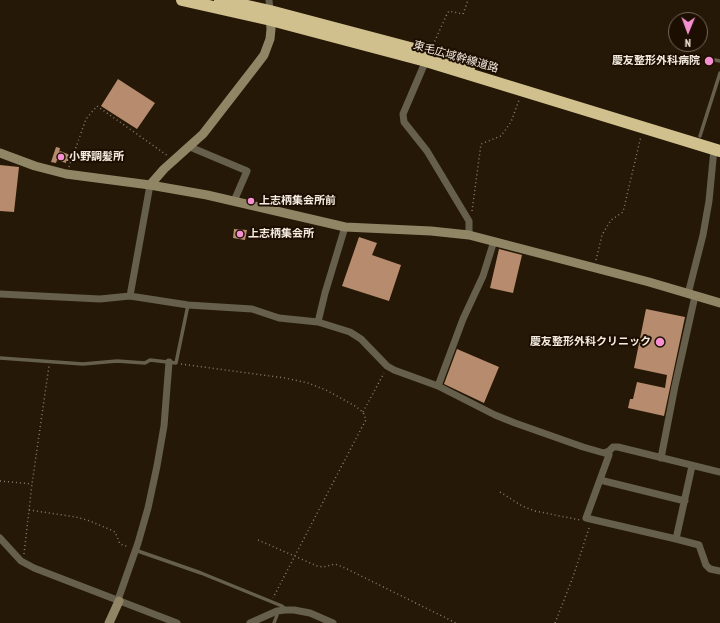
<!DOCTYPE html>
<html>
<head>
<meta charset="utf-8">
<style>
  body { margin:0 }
  #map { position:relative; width:720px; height:623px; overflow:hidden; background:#261806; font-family:"PT Sans Narrow",sans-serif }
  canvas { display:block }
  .north { position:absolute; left:668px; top:12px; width:40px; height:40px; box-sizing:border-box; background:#1c0f01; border:1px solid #72675a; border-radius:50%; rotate:181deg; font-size:11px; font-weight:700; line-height:16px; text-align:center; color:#f4eadf }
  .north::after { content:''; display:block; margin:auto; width:14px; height:18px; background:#f591d2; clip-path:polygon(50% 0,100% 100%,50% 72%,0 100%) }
</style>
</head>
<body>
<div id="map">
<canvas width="720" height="623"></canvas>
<div class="north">N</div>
</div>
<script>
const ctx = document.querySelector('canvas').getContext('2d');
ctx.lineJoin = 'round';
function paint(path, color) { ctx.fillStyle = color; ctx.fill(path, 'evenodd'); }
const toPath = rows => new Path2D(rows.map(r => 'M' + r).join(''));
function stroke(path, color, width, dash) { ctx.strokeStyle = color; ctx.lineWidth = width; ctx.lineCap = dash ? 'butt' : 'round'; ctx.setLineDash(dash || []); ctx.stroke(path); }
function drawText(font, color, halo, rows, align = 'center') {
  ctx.font = font + ' "PT Sans Narrow","Noto Sans JP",sans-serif'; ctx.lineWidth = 4; ctx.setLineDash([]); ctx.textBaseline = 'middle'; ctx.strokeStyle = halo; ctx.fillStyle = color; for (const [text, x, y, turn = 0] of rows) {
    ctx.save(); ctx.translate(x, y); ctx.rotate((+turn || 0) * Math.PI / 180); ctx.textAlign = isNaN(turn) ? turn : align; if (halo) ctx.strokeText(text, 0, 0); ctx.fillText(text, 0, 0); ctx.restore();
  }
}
const building = toPath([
  [118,79,155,103,137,129,101,106],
  [56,147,60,148,59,153,60,151,70,155,68,161,66,161,66,163,57,160,56,163,51,162],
  [0,165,19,167,14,212,0,211],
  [234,229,247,230,245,240,233,238],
  [359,237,377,243,372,255,401,265,389,301,342,286],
  [499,249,522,255,513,293,490,288],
  [646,309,685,317,664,416,628,408,630,399,633,399,637,382,665,388,667,375,634,368],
  [457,349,499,367,484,403,444,384]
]);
const path = toPath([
  [433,45,447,14,449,11,463,14,468,0],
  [69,167,86,119,97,106,168,156],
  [472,211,481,144,501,136,511,122,519,100],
  [596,260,602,235,611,220,623,212,641,136],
  [181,364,285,378,308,383,326,390,355,406,363,412,366,420,362,427,273,598],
  [363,412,384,373],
  [0,481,32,484],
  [500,492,522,506,535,511,580,520],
  [29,510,76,517,90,521,111,530,115,532,120,544,129,547],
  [258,540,317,566,323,567,335,564,345,568,456,623],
  [24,554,32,484,49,366],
  [555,623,573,577,590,525]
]);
const lane = toPath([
  [715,60,720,61],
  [700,136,720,73],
  [0,358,83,364,117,361,145,363,150,360,176,363,188,305],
  [135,550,201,573,282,606,285,609],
  [274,623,277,615,277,611]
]);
const street = toPath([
  [269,0,270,11],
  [427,58,403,114,404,122,427,151,469,221,469,235],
  [190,147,247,171,234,201],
  [0,294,100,299,130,296,188,305,252,309,279,318,318,322,350,332,361,339,387,366,394,370,438,386,495,415,515,423,583,447,604,453,609,451,613,447,618,447,720,472],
  [688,294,703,235,709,201,714,149],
  [130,296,150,185],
  [318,322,325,293,345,227],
  [438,386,463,319,483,276,494,241],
  [609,451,609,455,586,518,676,539,699,545,706,565,710,569,720,571],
  [661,458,675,386,695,296],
  [600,480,685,501],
  [0,538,21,561,34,568,177,623],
  [676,539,692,466],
  [119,601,119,597,138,543,148,508,157,466,164,426,169,362],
  [250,623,277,611,285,610,294,610,310,613,333,623]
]);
const secondary = toPath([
  [0,153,35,166,66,174,150,185,207,195,345,227,431,231,469,235,649,282,720,303],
  [150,185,164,169,203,134,258,63,264,55,270,39,271,29,270,15],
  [109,623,119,601]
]);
const highway = toPath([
  [182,0,271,20,426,61,720,151],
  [220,0,270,11,429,53,470,66]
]);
const markers = [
  [709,61,5,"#f591d2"],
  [61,157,4,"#f591d2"],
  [251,201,4,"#f591d2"],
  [240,234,4,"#f591d2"],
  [660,342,5,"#f591d2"]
];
const streetNames = [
  ["東毛広域幹線道路",456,57,16]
];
const poiNames = [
  ["慶友整形外科病院",700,61,"right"],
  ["小野調髪所",69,157],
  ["上志柄集会所前",259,201],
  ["上志柄集会所",248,234],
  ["慶友整形外科クリニック",651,342,"right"]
];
paint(building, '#b78b6d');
stroke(path, '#887c6e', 1.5, [1, 3]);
stroke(lane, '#655f4c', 3.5);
stroke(street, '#655f4c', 7);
stroke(secondary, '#908666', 9);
stroke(highway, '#d0c08e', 12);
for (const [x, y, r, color] of markers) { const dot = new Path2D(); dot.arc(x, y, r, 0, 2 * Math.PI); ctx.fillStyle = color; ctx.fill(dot); stroke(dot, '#1c0f01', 1.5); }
drawText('11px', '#f4eadf', '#1c0f01', streetNames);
drawText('bold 11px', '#f4eadf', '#1c0f01', poiNames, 'left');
</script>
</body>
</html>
